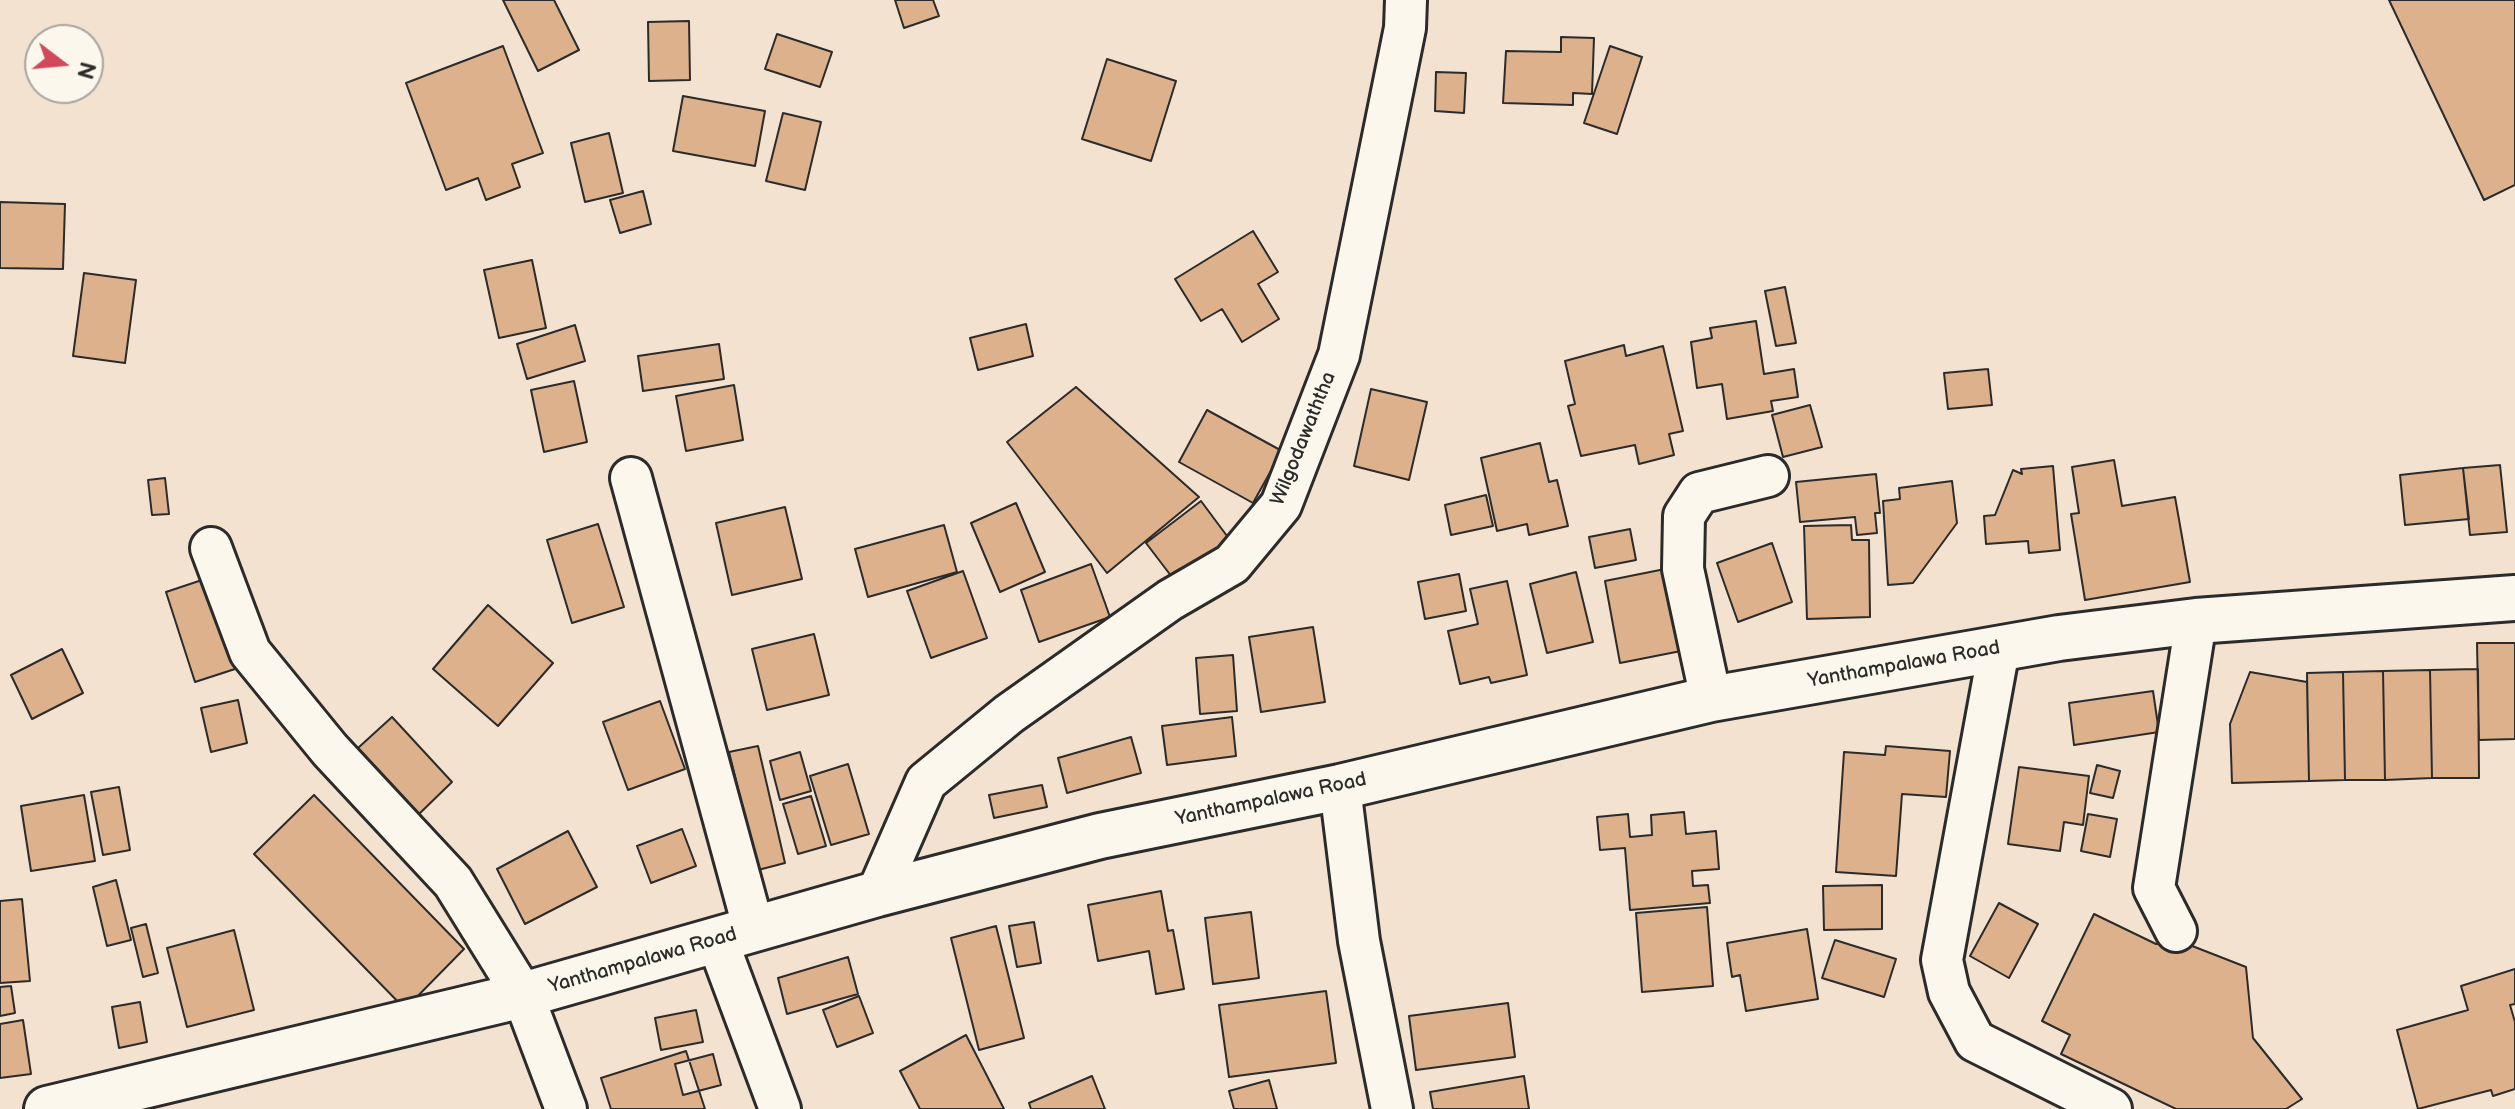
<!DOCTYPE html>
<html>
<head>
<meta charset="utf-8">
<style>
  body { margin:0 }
  #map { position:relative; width:2515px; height:1109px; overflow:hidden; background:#f2e2cf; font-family:"Balsamiq Sans",sans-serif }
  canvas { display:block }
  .north { position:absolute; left:24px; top:24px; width:80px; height:80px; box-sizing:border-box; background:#fbf7ec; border:2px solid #a8a59f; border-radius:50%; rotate:106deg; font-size:22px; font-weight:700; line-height:32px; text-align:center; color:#2b2b2b }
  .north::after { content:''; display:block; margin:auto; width:28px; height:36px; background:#d1495b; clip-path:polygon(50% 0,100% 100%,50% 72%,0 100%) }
</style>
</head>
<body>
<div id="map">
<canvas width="2515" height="1109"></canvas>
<div class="north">N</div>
</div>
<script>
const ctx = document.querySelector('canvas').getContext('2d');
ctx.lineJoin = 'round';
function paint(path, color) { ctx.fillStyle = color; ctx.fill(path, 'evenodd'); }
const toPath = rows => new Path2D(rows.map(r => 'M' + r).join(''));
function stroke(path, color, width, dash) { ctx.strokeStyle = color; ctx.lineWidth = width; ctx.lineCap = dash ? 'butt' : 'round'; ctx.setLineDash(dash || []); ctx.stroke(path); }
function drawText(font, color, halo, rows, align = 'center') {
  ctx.font = font + ' "Balsamiq Sans",sans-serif'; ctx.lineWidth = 6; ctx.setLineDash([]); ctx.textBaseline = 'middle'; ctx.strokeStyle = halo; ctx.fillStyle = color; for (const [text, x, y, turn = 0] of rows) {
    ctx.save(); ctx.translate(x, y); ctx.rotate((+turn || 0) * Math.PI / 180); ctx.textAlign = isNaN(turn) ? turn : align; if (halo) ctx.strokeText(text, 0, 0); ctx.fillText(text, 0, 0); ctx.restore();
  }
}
const building = toPath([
  [503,0,554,0,579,50,538,71,503,0],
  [895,0,933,0,939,16,904,28,895,0],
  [2389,0,2515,0,2515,185,2484,200,2389,0],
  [689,21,690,80,649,81,648,22,689,21],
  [777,34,832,52,820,87,765,69,777,34],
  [1561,37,1594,38,1592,94,1573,93,1573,105,1503,103,1506,51,1561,52,1561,37],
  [503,46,543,153,512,164,520,187,486,200,478,178,446,190,406,83,503,46],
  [1610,46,1642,57,1617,134,1584,123,1610,46],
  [1107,59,1176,81,1151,161,1082,139,1107,59],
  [1436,72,1466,73,1464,113,1435,111,1436,72],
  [683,96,765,111,755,166,673,151,683,96],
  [783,113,821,122,805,190,766,181,783,113],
  [609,133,623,193,585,202,571,143,609,133],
  [643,191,651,224,620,233,610,200,643,191],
  [0,202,65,204,63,269,0,268,0,202],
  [1253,231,1278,272,1258,284,1279,319,1242,342,1222,309,1201,321,1175,279,1253,231],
  [532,260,546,328,499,338,484,270,532,260],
  [84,273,136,280,125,363,73,356,84,273],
  [1785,287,1796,343,1776,346,1765,291,1785,287],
  [1756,321,1764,374,1794,369,1798,397,1771,401,1773,411,1727,419,1722,384,1697,388,1691,342,1712,338,1710,328,1756,321],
  [1026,324,1033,356,978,370,970,338,1026,324],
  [575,325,585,361,527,379,517,344,575,325],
  [719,344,724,379,643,391,638,356,719,344],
  [1624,345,1626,356,1663,346,1683,431,1669,434,1674,455,1639,464,1635,445,1581,456,1568,406,1575,404,1565,361,1624,345],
  [1988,369,1992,405,1948,409,1944,373,1988,369],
  [574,381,587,442,544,452,531,390,574,381],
  [734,385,743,440,686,451,676,396,734,385],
  [1076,387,1199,497,1107,573,1007,442,1076,387],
  [1371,389,1427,402,1409,480,1354,466,1371,389],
  [1810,405,1822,447,1783,457,1772,415,1810,405],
  [1207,410,1282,451,1253,503,1179,462,1207,410],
  [1540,443,1549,482,1557,480,1568,526,1529,535,1527,524,1497,531,1481,458,1540,443],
  [2114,460,2122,506,2175,497,2190,582,2085,600,2071,514,2079,513,2072,467,2114,460],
  [2500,465,2507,532,2470,535,2463,468,2500,465],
  [2053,466,2060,550,2029,553,2028,541,1986,544,1984,516,1995,515,2013,470,2022,474,2021,469,2053,466],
  [2463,468,2469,519,2405,525,2400,475,2463,468],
  [1876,474,1880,513,1875,513,1877,533,1857,535,1855,517,1800,522,1796,482,1876,474],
  [165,478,169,514,152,515,148,480,165,478],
  [1952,481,1957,523,1913,583,1888,585,1883,501,1900,499,1899,488,1952,481],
  [1486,495,1493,526,1451,535,1445,505,1486,495],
  [1201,501,1230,540,1175,581,1146,543,1201,501],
  [1016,503,1045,572,1000,592,971,523,1016,503],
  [785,507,802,579,732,595,716,523,785,507],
  [598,524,624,607,572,623,547,540,598,524],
  [944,525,957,572,868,597,855,549,944,525],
  [1851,525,1852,540,1869,540,1870,617,1807,619,1804,526,1851,525],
  [1630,529,1636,560,1595,568,1589,537,1630,529],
  [1772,543,1792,602,1738,622,1717,563,1772,543],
  [1091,564,1110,617,1039,642,1021,590,1091,564],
  [1665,569,1681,651,1620,663,1605,581,1665,569],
  [963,571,987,638,931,658,907,591,963,571],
  [1576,572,1593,642,1547,653,1530,584,1576,572],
  [1459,574,1466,611,1425,619,1418,582,1459,574],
  [205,579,235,669,195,682,166,592,205,579],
  [1507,581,1527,675,1491,683,1489,677,1460,684,1448,631,1478,624,1470,589,1507,581],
  [488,605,553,663,498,726,433,669,488,605],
  [1313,627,1325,702,1261,712,1249,637,1313,627],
  [814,634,829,695,767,710,752,649,814,634],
  [2477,643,2515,643,2515,739,2479,740,2477,643],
  [62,649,83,693,32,719,11,675,62,649],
  [1233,655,1237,711,1200,714,1196,658,1233,655],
  [2478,669,2479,778,2432,778,2430,670,2478,669],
  [2430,670,2432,778,2385,780,2383,671,2430,670],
  [2383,671,2385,780,2345,780,2343,672,2383,671],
  [2250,672,2307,682,2309,781,2232,783,2230,724,2250,672],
  [2343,672,2345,780,2309,781,2307,673,2343,672],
  [2153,691,2159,732,2074,745,2069,703,2153,691],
  [238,700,247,743,211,752,201,708,238,700],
  [660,701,685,769,628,790,603,722,660,701],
  [392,717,452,782,419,814,358,748,392,717],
  [1232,717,1236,756,1167,765,1162,726,1232,717],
  [1131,737,1141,773,1067,793,1058,758,1131,737],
  [758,746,785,863,758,870,729,752,758,746],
  [1886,746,1950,751,1946,797,1902,794,1896,876,1836,872,1844,752,1885,755,1886,746],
  [800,752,811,791,780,800,770,761,800,752],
  [848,764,869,834,831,845,810,776,848,764],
  [2097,765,2120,771,2113,798,2090,793,2097,765],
  [2019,767,2089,776,2083,825,2064,822,2060,851,2008,844,2019,767],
  [1042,785,1047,807,994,818,989,795,1042,785],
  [119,787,130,850,103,855,91,792,119,787],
  [84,795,95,861,31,871,21,806,84,795],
  [314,795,464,949,405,1009,254,854,314,795],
  [811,796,826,846,798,854,783,804,811,796],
  [1684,812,1686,834,1716,831,1719,869,1692,871,1693,886,1708,885,1710,903,1630,910,1625,848,1600,850,1597,817,1628,814,1630,837,1652,835,1651,815,1684,812],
  [2088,814,2117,819,2110,857,2081,851,2088,814],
  [682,829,696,866,651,883,637,846,682,829],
  [568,831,597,887,525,924,497,869,568,831],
  [116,880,131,940,107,946,93,887,116,880],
  [1882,885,1882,929,1824,930,1823,886,1882,885],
  [1161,891,1168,931,1173,930,1184,989,1156,994,1149,951,1098,961,1088,905,1161,891],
  [22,899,30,981,0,983,0,901,22,899],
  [1999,903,2038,924,2009,978,1970,956,1999,903],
  [1707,907,1713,986,1642,992,1636,913,1707,907],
  [1251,912,1259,978,1213,984,1205,918,1251,912],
  [2094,914,2156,944,2182,942,2246,967,2253,1038,2302,1099,2286,1109,2176,1109,2061,1054,2070,1035,2042,1021,2094,914],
  [1034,922,1041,963,1017,967,1009,926,1034,922],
  [146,924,158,973,143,977,131,928,146,924],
  [996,926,1024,1038,979,1050,951,938,996,926],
  [1807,929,1818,999,1746,1011,1740,975,1732,977,1727,943,1807,929],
  [234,930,254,1010,187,1027,167,948,234,930],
  [1835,940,1896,959,1884,997,1822,978,1835,940],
  [848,957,858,994,787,1014,778,978,848,957],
  [2515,969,2515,1004,2510,1005,2515,1022,2515,1089,2493,1096,2491,1090,2418,1109,2397,1030,2468,1010,2461,986,2515,969],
  [11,986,15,1013,0,1016,0,987,11,986],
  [1326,991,1336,1063,1229,1077,1219,1005,1326,991],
  [859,996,873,1033,837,1047,823,1010,859,996],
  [140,1002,147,1042,119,1048,112,1007,140,1002],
  [1508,1003,1515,1057,1416,1070,1409,1016,1508,1003],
  [696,1010,703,1042,661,1050,655,1018,696,1010],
  [23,1020,31,1074,0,1078,0,1024,23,1020],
  [966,1035,1004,1109,920,1109,900,1071,966,1035],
  [686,1051,705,1109,611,1109,601,1078,686,1051],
  [713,1054,721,1085,683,1095,675,1064,713,1054],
  [1092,1076,1105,1109,1031,1109,1029,1103,1092,1076],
  [1524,1076,1529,1109,1433,1109,1430,1092,1524,1076],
  [1269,1080,1277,1109,1234,1109,1229,1091,1269,1080]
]);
const street = toPath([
  [631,478,754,930],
  [211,548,250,652,330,750,453,882,523,995,566,1109],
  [1999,649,1942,960,1949,992,1975,1041,2111,1109],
  [1711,699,1683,569,1684,516,1699,493,1768,476],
  [1340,787,1359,941,1392,1109],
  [877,894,926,782,1009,714,1170,600,1232,564,1281,505,1339,355,1405,28,1406,0],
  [2176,931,2154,888,2196,621],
  [717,940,780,1109]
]);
const primary = toPath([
  [47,1109,523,995,877,894,1100,836,1340,787,1711,699,2059,638,2196,621,2515,598]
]);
const streetNames = [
  ["Wilgodawaththa",1304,439,-68],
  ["Yanthampalawa Road",1904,665,-10],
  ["Yanthampalawa Road",1271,800,-12],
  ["Yanthampalawa Road",643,961,-16]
];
paint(building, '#dcb18c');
stroke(building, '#2b2b2b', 2);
stroke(street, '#2b2b2b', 46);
stroke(primary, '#2b2b2b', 50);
stroke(street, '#fbf7ec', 40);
stroke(primary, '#fbf7ec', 44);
drawText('20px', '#2b2b2b', '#fbf7ec', streetNames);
</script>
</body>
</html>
